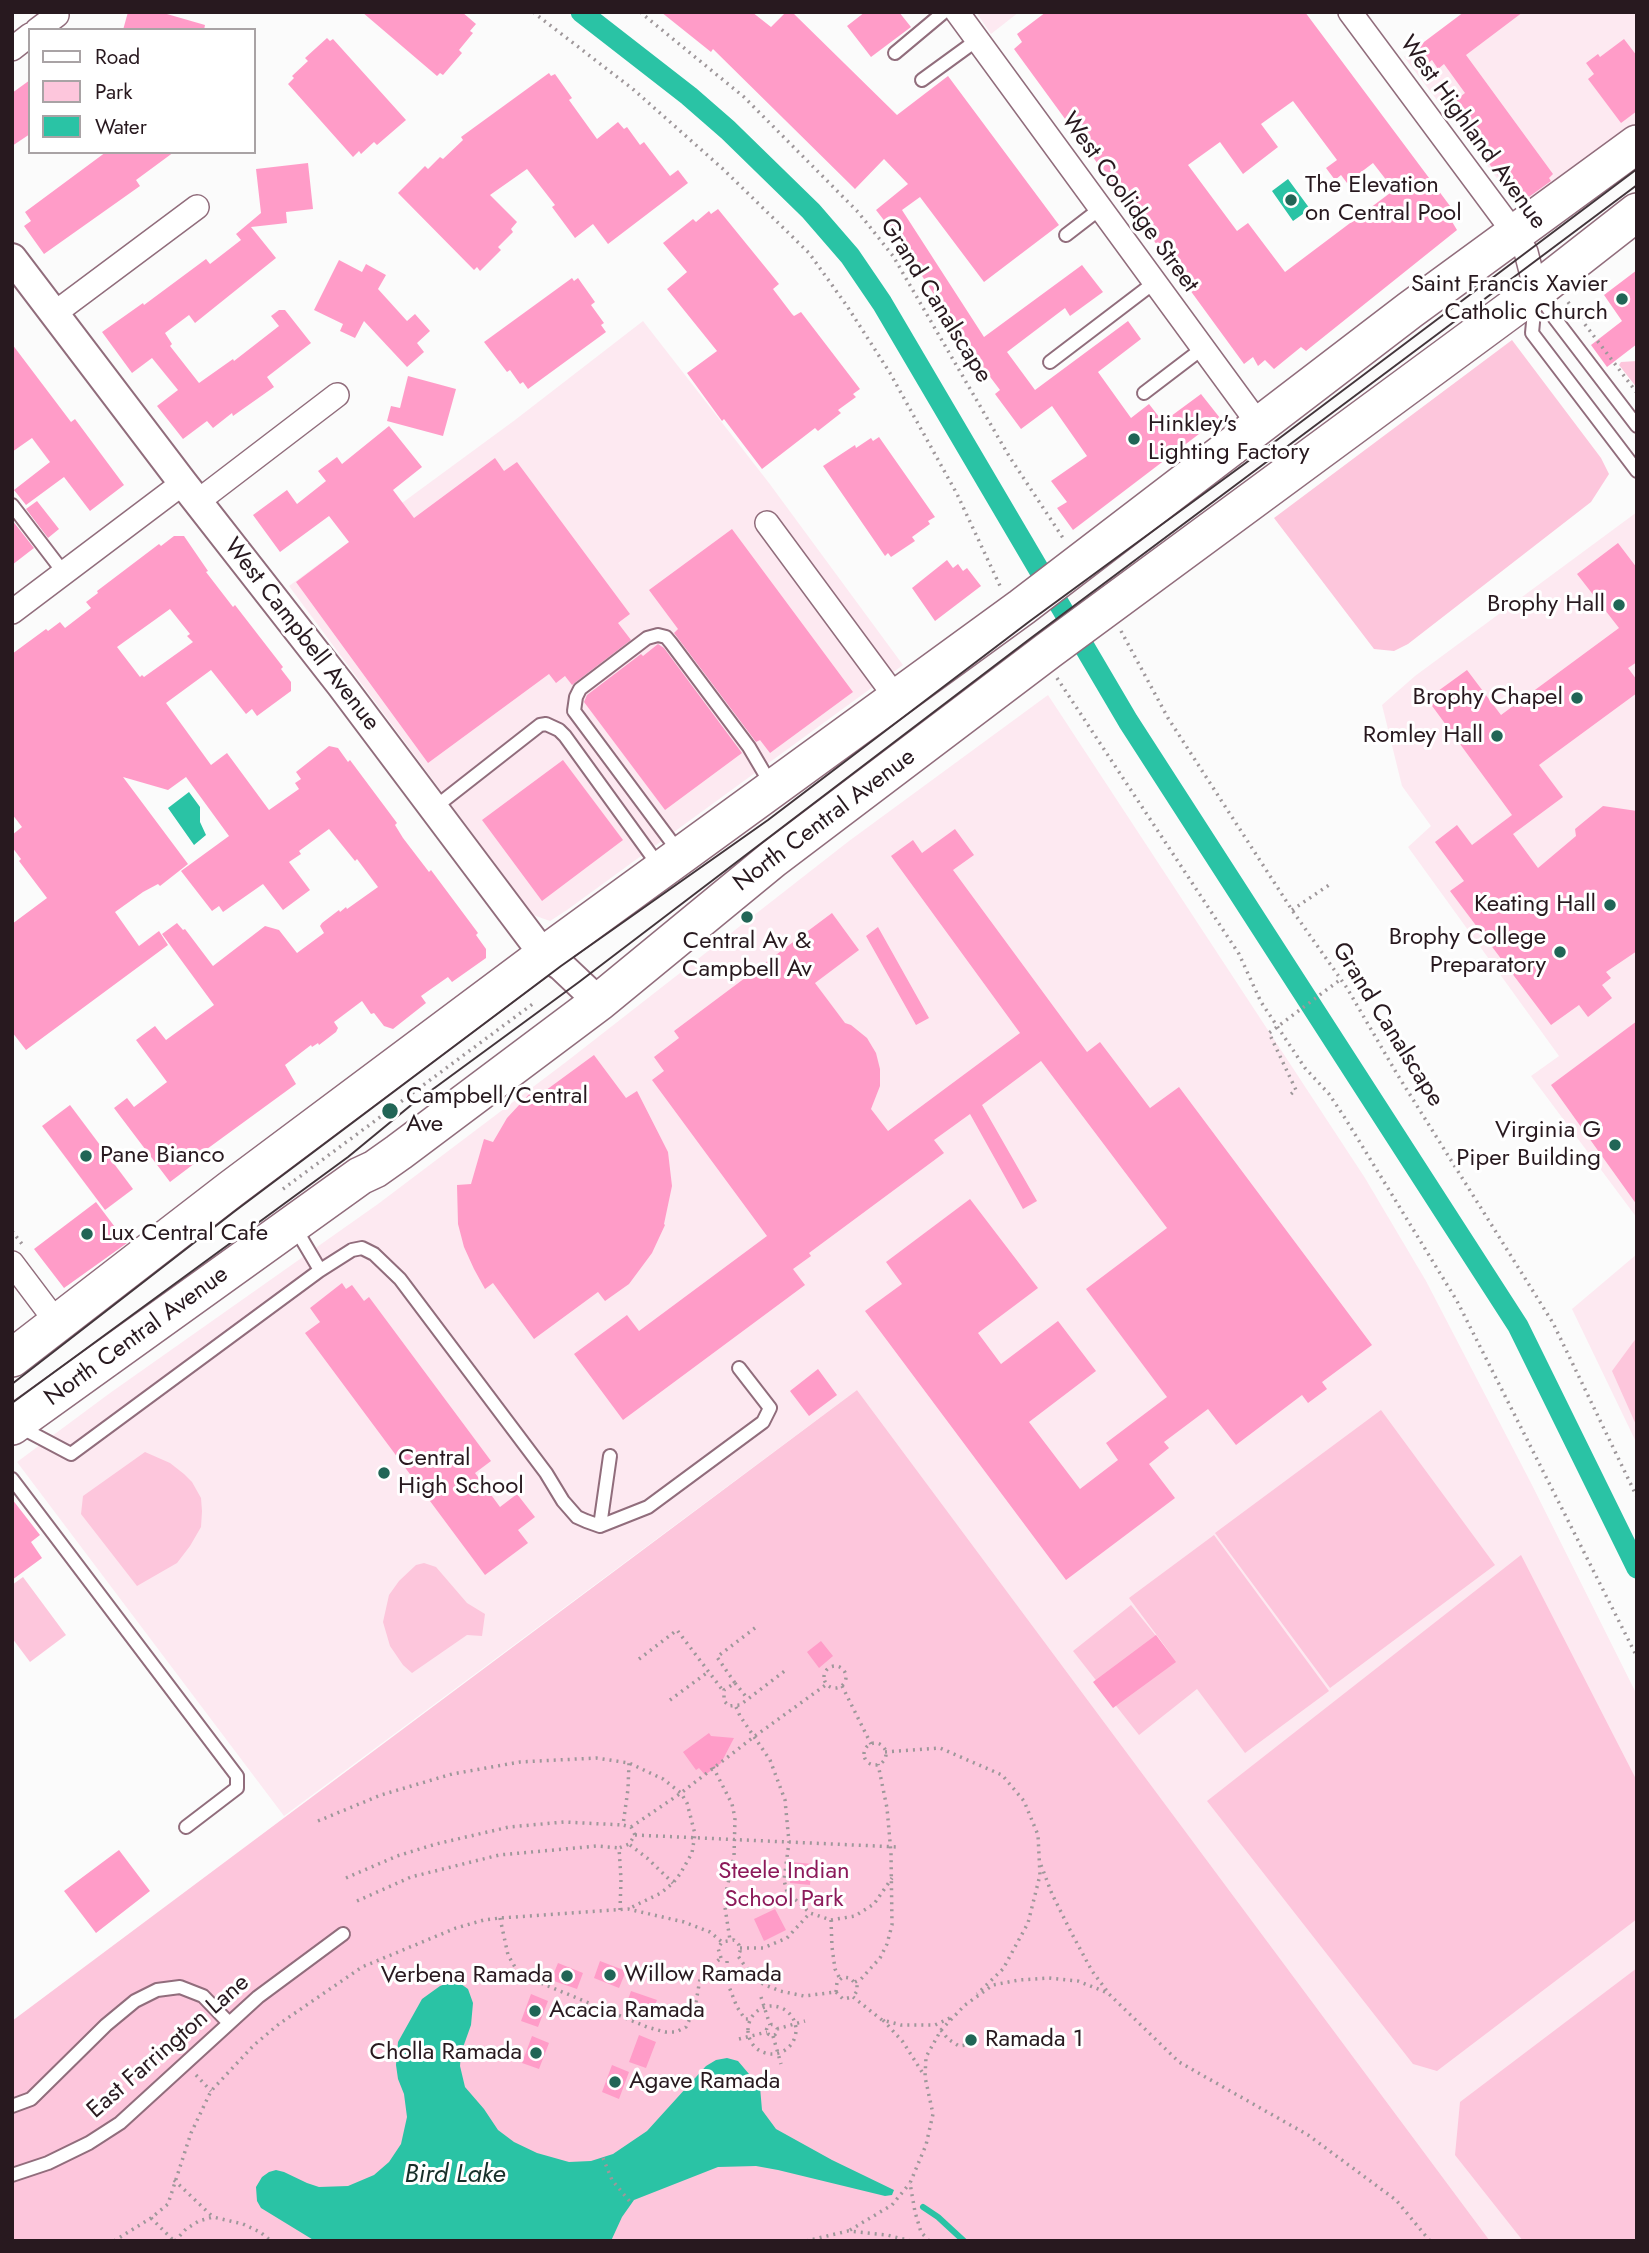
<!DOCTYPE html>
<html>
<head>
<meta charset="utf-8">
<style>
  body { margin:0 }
  #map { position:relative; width:1649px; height:2253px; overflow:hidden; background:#fbfbfb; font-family:Jost,sans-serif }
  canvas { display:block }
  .frame { position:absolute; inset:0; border:14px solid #28191f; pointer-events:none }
  .legend { position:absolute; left:28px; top:28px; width:228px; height:126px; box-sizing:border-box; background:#fff; border:2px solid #a9a3a5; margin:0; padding:9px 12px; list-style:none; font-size:21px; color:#28191f }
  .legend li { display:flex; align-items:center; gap:14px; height:35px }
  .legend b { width:35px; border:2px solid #a9a3a5 }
</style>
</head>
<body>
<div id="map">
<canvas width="1649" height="2253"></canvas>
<div class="frame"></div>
<ul class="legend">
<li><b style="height:9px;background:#fff"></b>Road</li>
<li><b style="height:19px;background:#fdc6dc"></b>Park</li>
<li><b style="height:19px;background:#2ac3a5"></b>Water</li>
</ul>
</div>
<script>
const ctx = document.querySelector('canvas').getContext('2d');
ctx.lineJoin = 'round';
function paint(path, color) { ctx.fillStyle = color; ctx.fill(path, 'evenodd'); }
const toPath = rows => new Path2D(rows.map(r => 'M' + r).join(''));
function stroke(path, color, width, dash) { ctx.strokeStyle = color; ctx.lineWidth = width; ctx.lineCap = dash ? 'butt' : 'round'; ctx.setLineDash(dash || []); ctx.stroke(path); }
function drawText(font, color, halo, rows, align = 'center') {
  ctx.font = font + ' Jost,sans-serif'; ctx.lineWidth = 6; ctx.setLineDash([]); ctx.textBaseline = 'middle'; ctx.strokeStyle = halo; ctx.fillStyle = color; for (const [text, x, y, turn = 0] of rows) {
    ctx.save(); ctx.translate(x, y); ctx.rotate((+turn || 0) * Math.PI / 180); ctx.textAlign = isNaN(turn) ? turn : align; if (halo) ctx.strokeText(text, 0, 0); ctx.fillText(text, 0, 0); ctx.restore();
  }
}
const built = toPath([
  [976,12,1019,12,991,34],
  [1464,12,1637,12,1637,126,1522,211,1404,57],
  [643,321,769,483,903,665,567,910,550,921,533,915,289,586,515,420],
  [1637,512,1637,1218,1531,1076,1559,1056,1408,847,1431,826,1402,786,1382,705,1415,676],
  [1048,695,1365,1178,1426,1281,1532,1485,1637,1695,1637,2241,1490,2241,857,1390,284,1816,17,1462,110,1393,378,1204,566,1062,849,841],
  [1637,1254,1637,1444,1572,1309]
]);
const green = toPath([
  [1512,340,1601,458,1609,474,1591,502,1408,644,1394,651,1374,649,1274,518],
  [1637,361,1637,388,1619,365,1621,362],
  [1637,1337,1637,1427,1612,1371],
  [857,1390,1490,2241,12,2241,12,2021],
  [1381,1410,1495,1565,1330,1688,1215,1533],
  [145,1452,170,1463,184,1474,192,1482,201,1498,202,1511,201,1527,190,1546,177,1563,137,1586,81,1514,83,1496],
  [1214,1535,1329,1691,1245,1753,1197,1689,1139,1735,1073,1651,1131,1605,1173,1657,1129,1598],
  [1521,1555,1637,1781,1637,1919,1437,2071,1413,2064,1207,1801],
  [424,1563,436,1567,467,1603,485,1614,482,1636,467,1635,412,1673,403,1665,390,1646,383,1622,389,1595,399,1581,416,1565],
  [23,1577,66,1635,30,1662,12,1638,12,1585],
  [1637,1968,1637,2241,1523,2241,1455,2155,1460,2102]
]);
const water = toPath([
  [1288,179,1310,209,1293,221,1272,191],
  [189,792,200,807,200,822,206,835,194,845,168,808],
  [453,1981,461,1984,468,1989,473,2003,471,2025,461,2053,460,2066,465,2087,484,2109,498,2130,514,2142,537,2153,569,2162,591,2161,613,2154,647,2131,706,2066,716,2060,727,2058,738,2061,760,2087,762,2110,776,2129,832,2160,894,2190,892,2195,885,2196,778,2170,756,2166,718,2167,634,2200,622,2217,611,2241,315,2241,261,2208,257,2201,256,2187,262,2177,269,2172,276,2170,284,2172,307,2183,319,2187,348,2186,374,2175,389,2162,401,2144,407,2117,404,2094,398,2079,396,2065,398,2042,422,1999,440,1986]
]);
const stream = toPath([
  [923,2207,938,2217,964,2241]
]);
const canal = toPath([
  [581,12,689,96,728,130,811,211,850,256,882,303,1128,721,1518,1326,1637,1568]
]);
const building = toPath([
  [128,12,160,12,205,25,204,30,123,30],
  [362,12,462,12,476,24,470,31,473,33,459,50,462,53,443,75,440,73,437,76],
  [661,12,752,12,771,27,786,12,792,12,897,115,948,76,1059,225,984,282,920,197,902,210,984,337,1082,265,1103,292,1070,316,1065,308,1007,352,1035,390,1128,321,1141,339,1098,372,1131,418,1149,404,1163,422,1201,394,1220,418,1073,530,1057,508,1067,502,1051,481,1087,456,1052,406,1021,429,995,394,1000,390,969,349,897,237,876,210,908,184,884,159,855,189,713,49,711,52],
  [865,12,899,12,911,27,871,57,847,26],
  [1046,12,1305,12,1456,214,1451,220,1457,230,1306,351,1301,347,1274,369,1265,360,1258,366,1253,357,1244,364,1014,49,1022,42,1017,34],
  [1293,101,1337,160,1326,168,1335,180,1341,175,1347,183,1373,163,1394,190,1285,272,1248,223,1237,231,1188,165,1220,142,1243,174,1278,147,1261,124],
  [1464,12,1523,12,1466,55,1553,174,1549,178,1551,181,1519,204,1447,107,1465,93,1444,64,1438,69,1432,60,1420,69,1408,54],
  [327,38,330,41,333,39,406,120,377,145,374,142,361,154,359,151,353,157,288,84,294,78,292,76,308,61,305,58],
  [1624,39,1637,56,1637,111,1621,123,1588,79,1594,74,1586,63,1598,54,1600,57],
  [549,73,551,76,555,74,572,98,569,100,597,139,618,122,624,129,627,127,640,145,644,142,670,176,678,170,688,183,608,244,593,224,575,238,552,207,555,205,527,169,490,195,517,222,511,229,513,232,498,247,501,250,480,271,477,267,474,270,398,193,425,166,428,169,440,157,443,159,463,140,461,137],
  [30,80,30,134,12,146,12,93],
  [106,152,174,152,136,180,140,186,44,254,24,226,31,221,25,212],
  [308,163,313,209,286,212,287,223,251,227,276,258,195,323,189,315,165,333,172,344,170,346,199,383,233,359,234,361,279,326,271,316,279,310,285,310,311,343,267,377,274,387,233,416,232,413,213,428,207,421,183,439,157,406,178,390,152,358,132,373,102,332,143,303,144,305,206,259,210,264,241,240,236,234,261,213,256,169],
  [718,209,779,284,773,289,792,314,794,316,801,312,860,389,853,394,856,397,838,410,841,413,818,431,815,428,762,469,724,419,722,421,687,373,717,351,667,289,687,272,663,243,693,219,696,222,709,211,711,214],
  [339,260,362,272,366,264,386,275,378,289,407,321,415,314,430,331,417,343,424,352,407,367,364,321,355,338,340,331,343,324,314,310],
  [1637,270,1637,344,1607,367,1591,345,1622,321,1604,295],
  [572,278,574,281,578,278,595,302,591,305,604,323,601,325,606,332,528,389,523,382,520,384,510,370,507,372,484,342],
  [12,344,71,422,75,419,124,485,90,511,64,477,26,505,14,490,50,462,32,438,12,452],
  [408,376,456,389,443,436,387,421,391,406,400,408],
  [389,426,422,467,393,490,414,518,495,458,504,471,517,462,630,614,618,623,631,640,572,685,565,676,556,683,549,674,428,763,296,582,349,542,329,516,280,552,253,515,287,490,297,504,326,481,318,471,337,457,342,464],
  [879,437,935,517,928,521,930,524,912,537,915,541,891,557,888,553,885,556,823,466,855,445,856,448,871,438,873,441],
  [37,501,59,529,48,538,26,509],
  [12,520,34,548,12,565],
  [732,529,853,692,770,753,760,740,756,742,674,633,678,629,649,590],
  [174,536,184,536,208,571,206,572,233,607,235,605,283,667,281,669,291,682,291,691,257,716,252,709,246,714,211,670,166,703,211,765,227,753,269,810,299,789,295,783,301,779,296,772,329,746,338,748,348,762,350,760,397,823,395,825,403,838,429,872,431,870,478,933,476,935,486,949,486,958,452,982,448,977,421,996,426,1003,393,1029,384,1026,374,1013,371,1014,362,1001,334,1022,338,1028,336,1032,319,1045,318,1043,312,1047,311,1045,285,1065,296,1084,196,1157,199,1160,170,1182,114,1108,127,1098,134,1107,167,1082,136,1040,155,1026,166,1040,214,1005,162,934,177,923,183,930,185,929,213,966,265,926,279,930,297,953,324,933,320,926,322,923,339,910,340,912,346,907,347,909,378,887,357,859,355,861,329,829,299,851,301,854,289,862,310,890,283,910,263,884,223,912,219,906,212,911,181,871,229,836,186,777,168,790,123,777,188,864,160,886,158,884,143,892,115,912,139,946,159,931,168,945,26,1050,12,1032,12,924,47,898,19,861,21,859,12,847,12,835,22,827,12,814,12,654,46,629,48,631,60,622,65,628,91,608,86,602,98,593,97,591,159,544,161,546],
  [170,609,190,634,187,636,193,642,144,677,142,675,140,677,117,647],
  [1618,543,1637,568,1637,662,1628,668,1637,680,1637,693,1539,765,1563,797,1513,834,1538,868,1576,836,1575,829,1603,806,1637,811,1637,951,1606,972,1611,978,1602,985,1612,998,1588,1017,1579,1005,1551,1025,1450,891,1464,881,1435,842,1457,825,1472,845,1512,815,1427,699,1467,670,1501,715,1619,628,1577,574],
  [947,560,953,568,958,564,963,571,967,568,981,586,935,621,912,588],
  [658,644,664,648,742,753,665,810,584,702,587,695,641,654,643,656],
  [563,760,623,840,542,901,482,820],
  [955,829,974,855,953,870,1087,1052,1100,1042,1150,1108,1179,1087,1372,1345,1322,1382,1327,1389,1308,1403,1302,1395,1236,1445,1208,1409,1164,1442,1169,1448,1149,1464,1175,1498,1066,1580,865,1311,902,1284,886,1262,970,1199,1038,1288,978,1333,1001,1364,1058,1321,1096,1371,1029,1422,1080,1489,1118,1460,1106,1443,1167,1397,1086,1289,1167,1228,1041,1061,982,1105,1037,1201,1023,1209,970,1114,934,1140,944,1153,809,1253,811,1256,793,1269,805,1285,623,1420,574,1354,627,1315,639,1331,767,1236,652,1080,664,1071,654,1057,679,1038,674,1031,832,913,859,950,815,983,845,1023,851,1025,867,1038,876,1053,880,1069,880,1086,871,1109,888,1131,1020,1033,891,856,913,840,922,853],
  [878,927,929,1018,916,1025,866,936],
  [1637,1021,1637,1205,1551,1085],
  [594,1055,626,1098,637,1091,668,1152,672,1186,664,1224,665,1225,652,1253,629,1284,605,1301,598,1292,534,1339,493,1283,485,1289,474,1269,464,1247,458,1224,457,1185,471,1184,484,1139,493,1142,507,1118,533,1090,538,1096],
  [70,1105,133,1189,105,1210,42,1126],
  [96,1202,127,1243,64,1288,34,1249],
  [342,1283,346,1289,352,1285,364,1301,369,1297,491,1461,475,1473,500,1507,517,1494,535,1517,518,1530,528,1543,485,1575,305,1333,320,1322,310,1308],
  [818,1369,837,1395,809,1416,790,1391],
  [12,1499,40,1535,31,1542,42,1558,12,1580],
  [1156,1635,1176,1662,1113,1708,1093,1682],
  [821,1641,833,1656,819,1668,807,1652],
  [709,1733,711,1736,734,1738,721,1763,705,1775,699,1768,696,1770,683,1752],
  [119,1850,150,1891,96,1933,64,1891],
  [792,1862,812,1864,810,1885,790,1883],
  [775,1909,786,1930,764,1941,754,1919],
  [600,1961,626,1971,619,1988,594,1978],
  [558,1963,583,1973,577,1989,551,1980],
  [631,1991,657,2000,650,2017,625,2008],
  [531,1994,548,2001,538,2027,521,2021],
  [639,2035,656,2042,646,2068,629,2062],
  [532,2036,549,2043,539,2069,522,2063],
  [612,2065,629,2072,619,2099,602,2092]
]);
const path = toPath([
  [533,12,634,90,723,169,809,253,847,306,890,373,957,494,1001,588],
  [640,12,744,97,858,212,893,256,1009,456,1065,541],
  [1568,302,1637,393],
  [1121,631,1168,718,1292,910,1347,988,1397,1074,1553,1323,1637,1497],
  [1057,678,1239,954,1261,1002,1305,1068,1329,1094,1345,1118,1457,1301,1637,1657],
  [1292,910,1329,885],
  [1291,1094,1296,1090,1269,1033,1341,979],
  [283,1189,534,1003],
  [12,1231,22,1244],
  [755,1628,717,1657,735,1683,724,1690,724,1701,729,1706,740,1705,786,1670],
  [639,1659,677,1630,724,1692],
  '824 1677a11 11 0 1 1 22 0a11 11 0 1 1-22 0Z',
  [735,1683,747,1698],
  [842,1686,871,1744],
  [670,1700,708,1672],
  [736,1707,740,1716,770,1760,785,1800,789,1842,784,1880,787,1892,810,1913,831,1920,855,1916,874,1904,892,1878],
  '864 1754a11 11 0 1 1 22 0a11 11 0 1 1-22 0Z',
  [885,1752,940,1748,1002,1775,1024,1801,1038,1835,1040,1875,1028,1923,1003,1969,977,1994],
  [713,1767,732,1804,735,1818,734,1857,724,1901,730,1940],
  [318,1821,381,1795,452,1774,520,1762,596,1758,629,1763,663,1779,681,1793,687,1803,695,1834,692,1853,680,1874,673,1883,661,1893,630,1908],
  [631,1827,681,1793,755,1736,827,1684],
  [635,1835,898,1847],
  [630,1845,647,1858,673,1883],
  [1041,1865,1052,1894,1072,1934,1092,1971,1107,1991],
  [346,1878,397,1856,436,1844,509,1827,564,1822,623,1825],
  [357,1901,411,1877,499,1855,597,1846,619,1848],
  [620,1910,621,1879,619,1848,629,1844,635,1835,631,1827,623,1825,628,1789,629,1763],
  [500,1918,508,1955,519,1974,647,2027,665,2032,676,2032,686,2027,695,2008,700,1979,708,1969,721,1958],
  [831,1920,832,1947,835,1969,840,1979],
  [740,1948,763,1948,787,1938,810,1913],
  [721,1958,718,1948,722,1942],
  [727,1961,728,1984,737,2007,745,2019,749,2019],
  [855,1982,861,1979,880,1958,887,1944,892,1925,891,1853,887,1808,878,1764],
  [836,1992,837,1982,843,1977,850,1978,857,1985,857,1991,853,1997],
  [836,1992,843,1999,853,1997],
  [761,1997,770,2025],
  [853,1997,882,2020,901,2025,935,2025,952,2017],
  '748 2030a24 24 0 1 1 48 0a24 24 0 1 1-48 0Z',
  [883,2020,903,2042,924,2075],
  '766.5 2030a5.5 5.5 0 1 1 11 0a5.5 5.5 0 1 1-11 0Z',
  [777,2029,805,2021],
  [941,2030,948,2039,959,2046,966,2045],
  [773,2036,781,2064],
  [739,2039,767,2032],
  [196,2075,211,2091],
  [603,2158,612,2180,631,2203],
  [174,2180,213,2217],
  [151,2218,174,2241],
  [850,2230,892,2205,910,2183],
  [114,2241,151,2218,168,2204,191,2133,211,2091,254,2045,279,2024,362,1967,456,1928,484,1920,500,1918,628,1909,684,1922,710,1932,722,1942,734,1940,739,1945,740,1951,738,1956,745,1966,763,1984,780,1991,804,1996,836,1992],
  [175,2241,186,2229,199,2221,213,2217,243,2224,260,2232,271,2241],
  [806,2241,848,2231,887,2235,911,2241],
  [929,2241,921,2232,915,2212,910,2183,926,2145,933,2114,925,2077,926,2057,941,2030,965,2005,993,1985,1019,1980,1049,1978,1078,1981,1108,1993,1179,2062,1308,2135,1396,2200,1430,2241]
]);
const service = toPath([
  [895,53,944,12],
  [922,80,977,40],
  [1066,235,1101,208],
  [1539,294,1553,316,1637,426],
  [1535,301,1532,333,1637,471],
  [1050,362,1155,282],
  [1144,393,1203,348],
  [12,505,64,573],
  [434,808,540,725,546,724,559,730,565,736,659,866],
  [679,852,574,711,576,697,580,689,647,638,658,635,666,637,671,643,749,747,772,786],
  [294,1226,320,1270],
  [20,1427,71,1454,319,1271,352,1250,362,1248,374,1254,400,1279,546,1473,563,1501,577,1517,586,1521,600,1526,648,1507,763,1422,770,1408,739,1368],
  [12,1479,237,1776,237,1788,186,1827],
  [600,1526,610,1456],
  [12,2106,31,2099,106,2025,135,2001,157,1990,180,1987,203,1996,229,2023],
  [12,2175,48,2163,89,2143,120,2123,258,1997,343,1934]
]);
const minor = toPath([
  [957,12,1260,426],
  [1350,12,1515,234,1526,252,1536,291],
  [37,30,57,15],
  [12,49,30,35],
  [55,313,197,207],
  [197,502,337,395],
  [767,523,897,699],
  [12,612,183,483],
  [12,1263,58,1324]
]);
const tertiary = toPath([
  [12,258,183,483,341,685,544,955,561,966,599,1002]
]);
const primary = toPath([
  [12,1358,231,1189,544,955,1022,607,1410,310,1637,144],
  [12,1426,360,1176,375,1169,399,1152,599,1002,773,859,1049,650,1536,291,1637,212]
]);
const tram = toPath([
  [12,1384,235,1211,561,966,768,820,1030,621,1273,443,1637,169],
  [12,1403,348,1157,410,1106,579,982,1031,638,1637,185]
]);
const markers = [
  [1291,200,7,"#216556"],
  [1622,299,7,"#216556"],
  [1134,439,7,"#216556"],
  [1619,605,7,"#216556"],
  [1577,698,7,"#216556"],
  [1497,736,7,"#216556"],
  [1610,905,7,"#216556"],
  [747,917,7,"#216556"],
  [1560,952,7,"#216556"],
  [390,1111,9,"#216556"],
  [1615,1145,7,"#216556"],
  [86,1156,7,"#216556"],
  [87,1234,7,"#216556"],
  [384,1473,7,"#216556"],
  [610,1975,7,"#216556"],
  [567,1976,7,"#216556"],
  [535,2011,7,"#216556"],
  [971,2040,7,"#216556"],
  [536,2053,7,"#216556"],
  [615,2082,7,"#216556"]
];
const streetNames = [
  ["West Highland Avenue",1472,133,54],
  ["West Coolidge Street",1129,203,54],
  ["Grand Canalscape",935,301,58],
  ["West Campbell Avenue",301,635,52],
  ["North Central Avenue",825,821,-37],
  ["Grand Canalscape",1387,1025,58],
  ["North Central Avenue",137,1337,-36],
  ["East Farrington Lane",169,2047,-41]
];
const poiNames = [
  ["The Elevation",1305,186],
  ["on Central Pool",1305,214],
  ["Saint Francis Xavier",1608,285,"right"],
  ["Catholic Church",1608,313,"right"],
  ["Hinkley's",1148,425],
  ["Lighting Factory",1148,453],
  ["Brophy Hall",1605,605,"right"],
  ["Brophy Chapel",1563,698,"right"],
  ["Romley Hall",1483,736,"right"],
  ["Keating Hall",1596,905,"right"],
  ["Brophy College",1546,938,"right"],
  ["Preparatory",1546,966,"right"],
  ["Central Av &",747,942,"center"],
  ["Campbell Av",747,970,"center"],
  ["Campbell/Central",406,1097],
  ["Ave",406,1125],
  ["Virginia G",1601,1131,"right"],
  ["Piper Building",1601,1159,"right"],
  ["Pane Bianco",100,1156],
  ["Lux Central Cafe",101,1234],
  ["Central",398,1459],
  ["High School",398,1487],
  ["Willow Ramada",624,1975],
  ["Verbena Ramada",553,1976,"right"],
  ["Acacia Ramada",549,2011],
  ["Ramada 1",985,2040],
  ["Cholla Ramada",522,2053,"right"],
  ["Agave Ramada",629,2082]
];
const parkNames = [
  ["Steele Indian",784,1872],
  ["School Park",784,1900]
];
const waterNames = [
  ["Bird Lake",455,2176]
];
paint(built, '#fde9f1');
paint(green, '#fdc6dc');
paint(water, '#2ac3a5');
stroke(stream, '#2ac3a5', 6);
stroke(canal, '#2ac3a5', 21);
paint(building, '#ff9cc8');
stroke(service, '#916d7c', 16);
stroke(minor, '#916d7c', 26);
stroke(tertiary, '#916d7c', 32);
stroke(primary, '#916d7c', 40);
stroke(path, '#9e979a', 3.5, [2, 5]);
stroke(service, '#fff', 12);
stroke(minor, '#fff', 23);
stroke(tertiary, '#fff', 28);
stroke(primary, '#fff', 37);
stroke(tram, '#43353b', 2);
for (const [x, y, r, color] of markers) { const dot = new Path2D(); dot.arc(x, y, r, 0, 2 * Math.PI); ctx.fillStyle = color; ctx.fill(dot); stroke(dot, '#fff', 2.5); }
drawText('24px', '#28191f', '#fff', streetNames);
drawText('24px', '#28191f', '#fff', poiNames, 'left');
drawText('24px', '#8c1a5a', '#fff', parkNames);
drawText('italic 26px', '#172f29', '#fff', waterNames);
</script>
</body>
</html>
